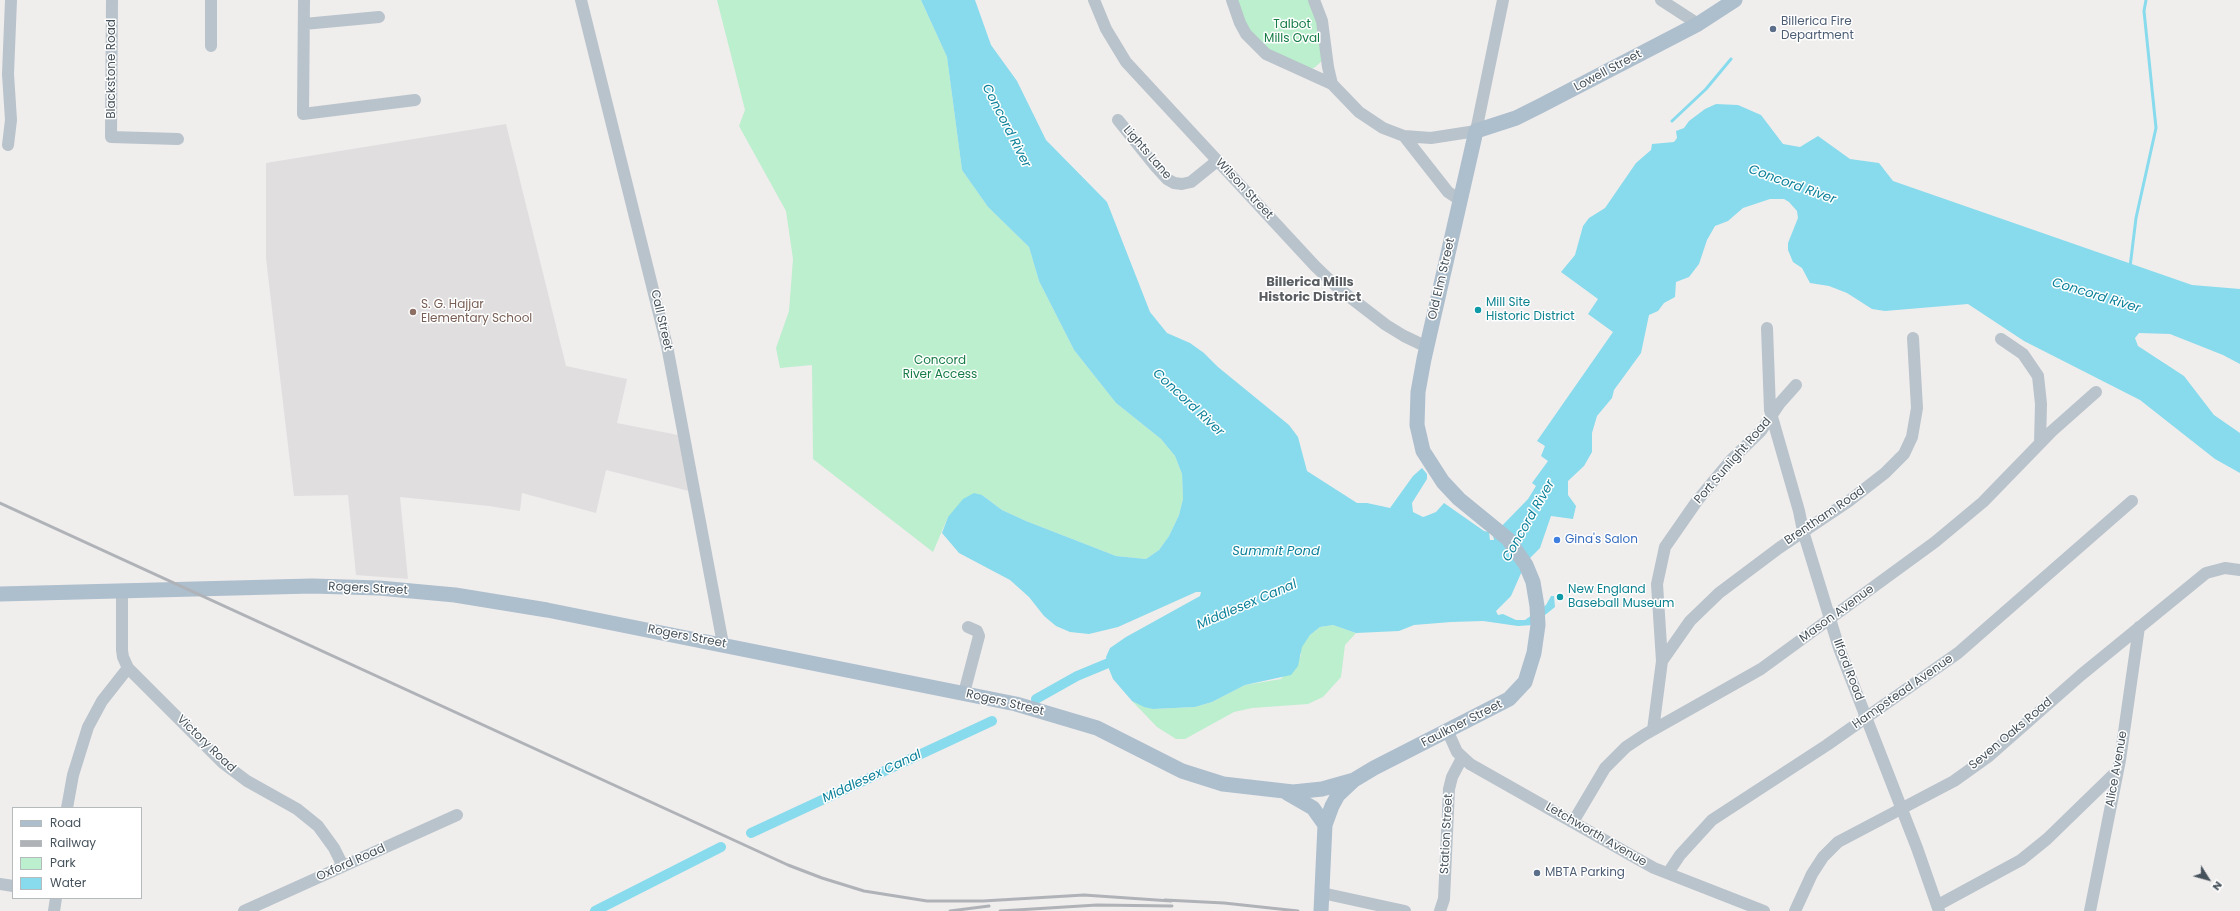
<!DOCTYPE html>
<html>
<head>
<meta charset="utf-8">
<style>
  body { margin:0 }
  #map { position:relative; width:2240px; height:911px; overflow:hidden; background:#f0eded; font-family:Poppins,sans-serif }
  canvas { display:block }
  .legend { position:absolute; left:12px; top:807px; width:130px; height:92px; box-sizing:border-box; background:#fff; border:1px solid #b5babd; margin:0; padding:5px 7px; list-style:none; font-size:12px; color:#46525b }
  .legend li { display:flex; align-items:center; gap:8px; height:20px }
  .legend b { width:20px; border:1px solid #b5babd }
  .north { position:absolute; left:2188px; top:859px; width:40px; height:40px; -webkit-text-stroke:3px #fff; paint-order:stroke; rotate:127deg; font-size:11px; font-weight:700; line-height:16px; text-align:center; color:#46525b }
  .north::after { content:''; display:block; margin:auto; width:14px; height:18px; background:#46525b; clip-path:polygon(50% 0,100% 100%,50% 72%,0 100%) }
</style>
</head>
<body>
<div id="map">
<canvas width="2240" height="911"></canvas>
<ul class="legend">
<li><b style="height:5px;background:#adbecd"></b>Road</li>
<li><b style="height:5px;background:#afb3b8"></b>Railway</li>
<li><b style="height:11px;background:#bbefcd"></b>Park</li>
<li><b style="height:11px;background:#88dbec"></b>Water</li>
</ul>
<div class="north">N</div>
</div>
<script>
const ctx = document.querySelector('canvas').getContext('2d');
ctx.lineJoin = 'round';
function paint(path, color) { ctx.fillStyle = color; ctx.fill(path, 'evenodd'); }
const toPath = rows => new Path2D(rows.map(r => 'M' + r).join(''));
function stroke(path, color, width, dash) { ctx.strokeStyle = color; ctx.lineWidth = width; ctx.lineCap = dash ? 'butt' : 'round'; ctx.setLineDash(dash || []); ctx.stroke(path); }
function drawText(font, color, halo, rows, align = 'center') {
  ctx.font = font + ' Poppins,sans-serif'; ctx.lineWidth = 3; ctx.setLineDash([]); ctx.textBaseline = 'middle'; ctx.strokeStyle = halo; ctx.fillStyle = color; for (const [text, x, y, turn = 0] of rows) {
    ctx.save(); ctx.translate(x, y); ctx.rotate((+turn || 0) * Math.PI / 180); ctx.textAlign = isNaN(turn) ? turn : align; if (halo) ctx.strokeText(text, 0, 0); ctx.fillText(text, 0, 0); ctx.restore();
  }
}
const education = toPath([
  [506,124,566,366,627,379,617,423,678,435,689,491,606,470,596,513,522,493,520,511,489,506,400,497,408,579,356,575,348,495,294,496,266,258,266,163]
]);
const green = toPath([
  [717,0,921,0,947,57,962,170,988,207,1029,247,1039,281,1074,350,1116,403,1161,439,1175,456,1182,474,1183,499,1179,515,1169,536,1159,550,1146,559,1116,556,1026,521,1002,510,982,495,948,517,933,552,813,459,812,365,780,368,776,348,789,311,793,259,786,211,739,126,745,110],
  [1232,0,1314,0,1323,60,1314,68,1303,71,1256,45],
  [1333,625,1356,633,1345,645,1341,677,1323,697,1308,704,1252,708,1234,712,1185,739,1176,739,1157,727,1132,701,1153,709,1195,707,1212,702,1245,685,1281,679,1301,656,1301,647,1310,635,1320,627]
]);
const water = toPath([
  [921,0,975,0,991,45,1017,81,1046,140,1107,202,1150,312,1167,333,1190,343,1204,353,1218,367,1289,425,1298,437,1307,471,1357,503,1367,503,1390,508,1413,476,1422,468,1427,474,1427,479,1412,503,1413,512,1423,517,1426,516,1436,512,1444,503,1484,531,1489,532,1490,540,1494,540,1493,535,1528,499,1536,486,1532,483,1548,461,1541,456,1545,446,1537,441,1613,332,1588,314,1598,299,1561,272,1575,255,1583,226,1589,218,1605,208,1636,163,1651,150,1652,144,1674,142,1677,138,1676,131,1684,128,1689,121,1705,109,1716,104,1738,105,1761,115,1783,144,1800,147,1818,136,1850,159,1879,163,1893,181,2192,285,2240,289,2240,364,2223,355,2170,334,2139,333,2135,338,2138,346,2184,376,2214,415,2240,433,2240,473,2215,459,2140,400,2024,341,1968,304,1885,311,1872,309,1847,293,1829,286,1810,283,1802,268,1793,262,1788,250,1788,243,1798,218,1797,211,1789,202,1784,199,1770,199,1743,208,1728,221,1715,226,1707,240,1699,264,1689,277,1676,282,1675,297,1664,303,1658,311,1649,315,1641,353,1614,390,1612,398,1597,416,1592,433,1592,452,1584,466,1568,481,1568,495,1576,506,1573,519,1551,516,1540,548,1526,562,1511,596,1496,611,1498,615,1503,614,1516,620,1525,620,1546,605,1551,596,1554,596,1555,607,1545,615,1533,625,1518,626,1483,621,1451,622,1414,625,1399,631,1356,633,1333,625,1320,627,1310,635,1302,647,1298,666,1291,675,1245,685,1212,702,1195,707,1153,709,1144,707,1132,701,1113,679,1107,664,1106,657,1110,648,1126,637,1200,596,1201,592,1196,592,1118,627,1089,634,1070,632,1056,626,1044,616,1029,597,1010,580,959,553,942,533,948,517,963,499,974,493,982,495,1002,510,1026,521,1116,556,1146,559,1159,550,1169,536,1179,515,1183,499,1182,474,1175,456,1161,439,1116,403,1074,350,1039,281,1029,247,988,207,962,170,947,57]
]);
const stream = toPath([
  [1672,121,1706,89,1731,59],
  [2130,267,2136,218,2156,128,2144,11,2146,0]
]);
const canal = toPath([
  [1036,699,1077,676,1118,659],
  [751,833,992,721],
  [595,911,721,847]
]);
const minor = toPath([
  [112,0,111,137,178,139],
  [304,0,303,114,415,100],
  [581,0,667,346,723,644],
  [1094,0,1106,29,1126,62,1315,266,1338,288,1386,325,1404,336,1427,347],
  [1232,0,1240,23,1246,34,1266,54,1332,84,1359,112,1383,128,1404,136,1431,138,1476,131,1503,0],
  [1314,0,1322,21,1328,67,1332,84],
  [1661,0,1698,24],
  [304,24,379,17],
  [211,46,211,0],
  [1118,120,1156,167,1167,179,1174,183,1182,184,1191,182,1217,161],
  [1404,136,1448,192,1460,200],
  [8,145,11,120,8,74,11,0],
  [1767,328,1770,410,1799,511,1803,531,1839,648,1917,848,1939,911],
  [2001,339,2023,354,2038,376,2041,404,2040,443],
  [122,591,122,650,123,657,128,668,223,763,247,781,297,809,318,826,334,848,343,866],
  [1662,661,1690,621,1719,593,1779,548,1849,501,1885,473,1904,454,1912,437,1917,408,1913,338],
  [964,693,979,636,977,631,968,627],
  [1653,730,1662,661,1657,584,1665,547,1697,501,1731,460,1761,431,1780,403,1796,385],
  [1448,732,1457,752,1470,764,1636,858,1654,868,1764,911],
  [67,808,73,775,88,727,102,701,128,668],
  [1573,822,1605,768,1626,747,1644,735,1761,669,1935,542,1983,502,2052,431,2096,392],
  [1668,873,1680,855,1712,820,1827,745,1958,653,2132,501],
  [0,884,13,886],
  [1322,893,1405,911],
  [1938,905,2021,860,2047,839,2117,771],
  [54,911,56,898],
  [244,911,457,815],
  [1440,911,1444,899,1449,789,1452,777,1462,758],
  [1795,911,1812,874,1823,857,1838,842,1954,781,1989,756,2081,675,2206,573,2225,568,2240,570],
  [2090,911,2120,760,2139,627]
]);
const major = toPath([
  [0,594,312,586,379,588,455,595,547,610,1016,704,1097,728,1182,771,1223,784,1293,792,1322,789,1354,780],
  [1287,793,1313,808,1325,825],
  [1321,911,1325,825,1332,806,1338,795,1354,780,1374,768,1509,699,1525,682,1534,653,1538,625,1537,606,1533,582,1526,565,1508,539,1459,499,1443,482,1423,451,1417,425,1418,392,1424,359,1476,131,1516,118,1540,106,1698,24,1735,0]
]);
const rail = toPath([
  [0,503,788,865,822,878,864,891,927,901,983,901,1084,895,1171,901],
  [1165,900,1224,903,1298,911],
  [950,911,989,906],
  [1000,911,1097,905,1172,906]
]);
const markers = [
  [1773,29,4,"#5c6f8a"],
  [1478,310,4,"#0f9aa8"],
  [413,312,4,"#8d6e63"],
  [1557,540,4,"#3f7fe0"],
  [1560,597,4,"#0f9aa8"],
  [1537,873,4,"#5c6f8a"]
];
const serviceNames = [
  ["Billerica Fire",1781,22],
  ["Department",1781,36],
  ["MBTA Parking",1545,873]
];
const parkNames = [
  ["Talbot",1292,25],
  ["Mills Oval",1292,39],
  ["Concord",940,361],
  ["River Access",940,375]
];
const streetNames = [
  ["Blackstone Road",112,69,-90],
  ["Lowell Street",1608,71,-28],
  ["Lights Lane",1147,153,49],
  ["Wilson Street",1244,189,47],
  ["Old Elm Street",1442,279,-77],
  ["Call Street",661,320,77],
  ["Port Sunlight Road",1733,461,-49],
  ["Brentham Road",1825,516,-34],
  ["Rogers Street",368,589,3],
  ["Mason Avenue",1837,614,-36],
  ["Rogers Street",687,637,11],
  ["Ilford Road",1848,670,69],
  ["Hampstead Avenue",1903,692,-35],
  ["Rogers Street",1005,703,13],
  ["Faulkner Street",1462,724,-27],
  ["Seven Oaks Road",2011,734,-40],
  ["Victory Road",206,744,44],
  ["Alice Avenue",2117,769,-80],
  ["Station Street",1447,834,-87],
  ["Letchworth Avenue",1596,835,30],
  ["Oxford Road",351,863,-24]
];
const cultureNames = [
  ["Mill Site",1486,303],
  ["Historic District",1486,317],
  ["New England",1568,590],
  ["Baseball Museum",1568,604]
];
const educationNames = [
  ["S. G. Hajjar",421,305],
  ["Elementary School",421,319]
];
const shopNames = [
  ["Gina's Salon",1565,540]
];
const waterNames = [
  ["Concord River",1006,126,63],
  ["Concord River",1792,185,20],
  ["Concord River",2096,296,17],
  ["Concord River",1188,403,43],
  ["Concord River",1529,521,-60],
  ["Summit Pond",1276,552],
  ["Middlesex Canal",1247,605,-23],
  ["Middlesex Canal",872,777,-25]
];
const neighbourhoodNames = [
  ["Billerica Mills",1310,283],
  ["Historic District",1310,298]
];
paint(education, '#e1dedf');
paint(green, '#bbefcd');
paint(water, '#88dbec');
stroke(stream, '#88dbec', 3);
stroke(canal, '#88dbec', 10);
stroke(minor, '#b9c3cb', 12);
stroke(major, '#adbecd', 15);
stroke(rail, '#afb3b8', 3);
for (const [x, y, r, color] of markers) { const dot = new Path2D(); dot.arc(x, y, r, 0, 2 * Math.PI); ctx.fillStyle = color; ctx.fill(dot); stroke(dot, '#fff', 1.5); }
drawText('12px', '#4e5e75', '#fff', serviceNames, 'left');
drawText('12px', '#167c45', '#fff', parkNames);
drawText('12px', '#46525b', '#fff', streetNames);
drawText('12px', '#0d838f', '#fff', cultureNames, 'left');
drawText('12px', '#785e54', '#fff', educationNames, 'left');
drawText('12px', '#366cbe', '#fff', shopNames, 'left');
drawText('italic 13px', '#0c8199', '#fff', waterNames);
drawText('bold 13px', '#5a5e62', '#fff', neighbourhoodNames);
</script>
</body>
</html>
